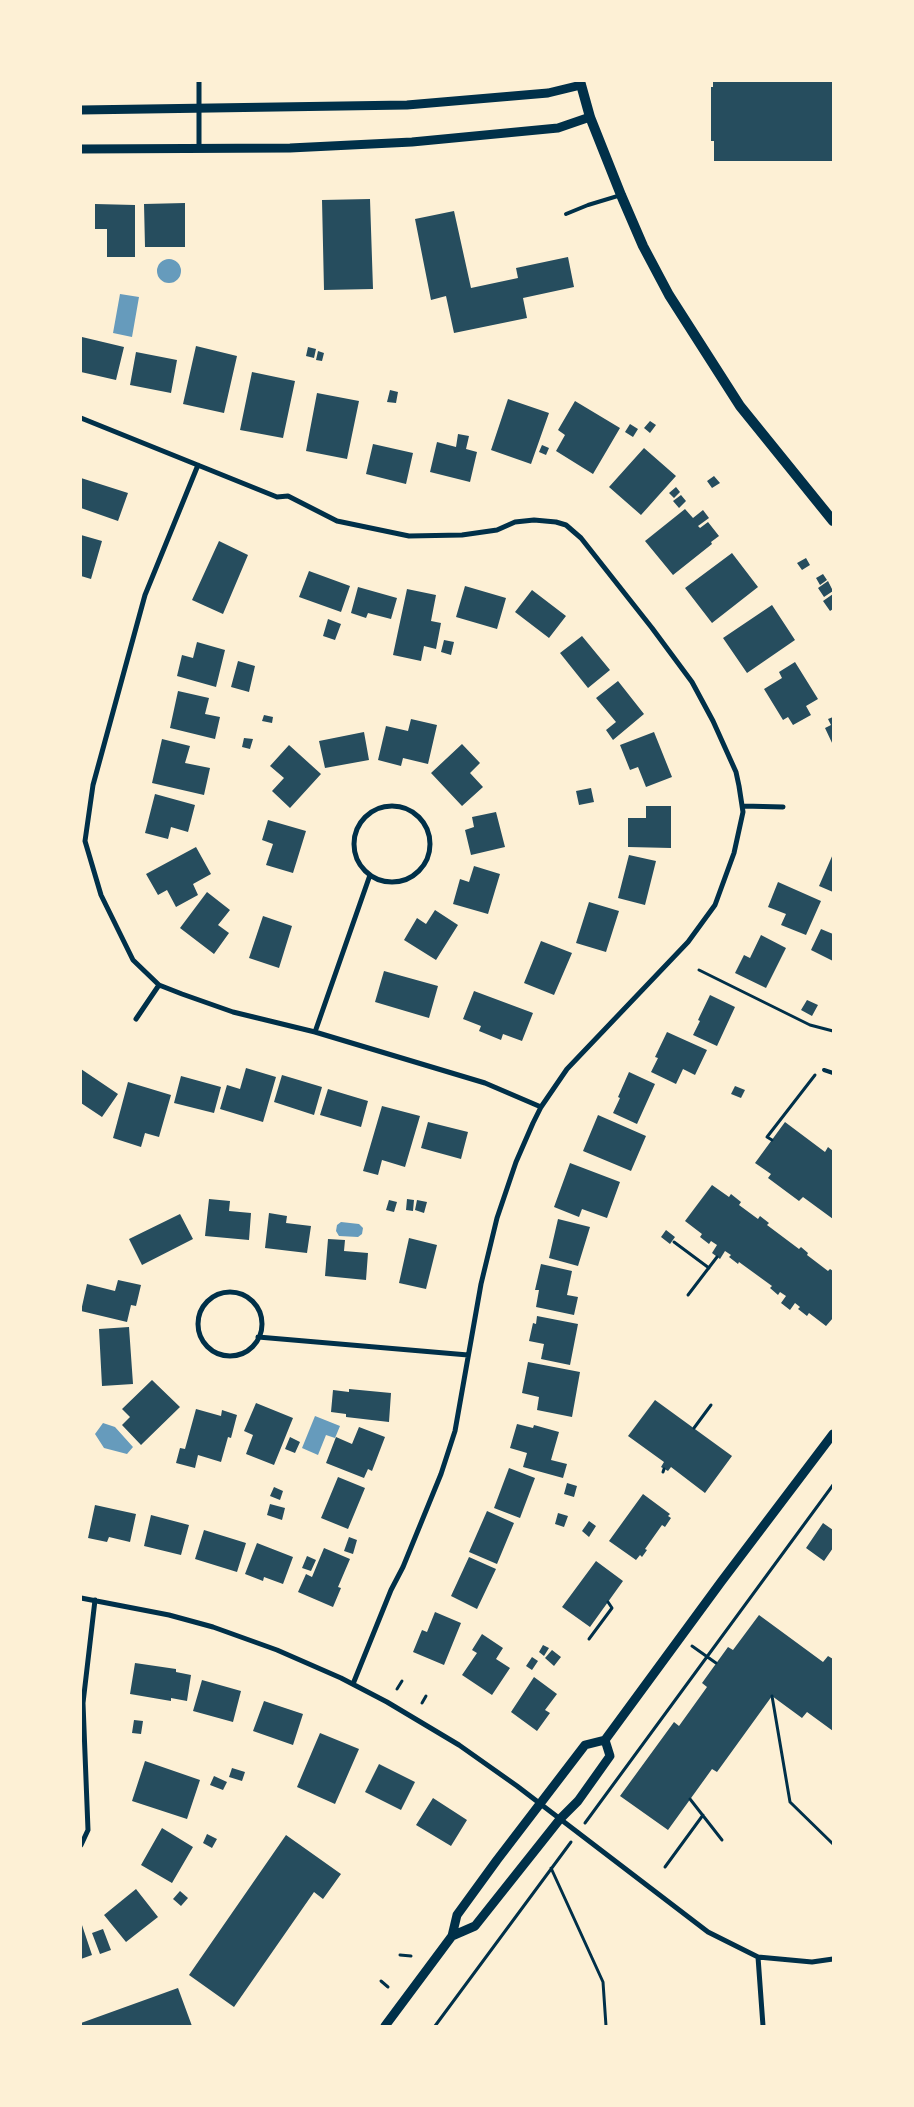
<!DOCTYPE html>
<html>
<head>
<meta charset="utf-8">
<style>
  body { margin:0 }
  #map { position:relative; width:914px; height:2107px; overflow:hidden; background:#fdf0d5; font-family:Quicksand,sans-serif }
  canvas { display:block }
  .frame { position:absolute; inset:0; border:82px solid #fdf0d5; pointer-events:none }
</style>
</head>
<body>
<div id="map">
<canvas width="914" height="2107"></canvas>
<div class="frame"></div>
</div>
<script>
const ctx = document.querySelector('canvas').getContext('2d');
ctx.lineJoin = 'round';
function paint(path, color) { ctx.fillStyle = color; ctx.fill(path, 'evenodd'); }
const toPath = rows => new Path2D(rows.map(r => 'M' + r).join(''));
function stroke(path, color, width, dash) { ctx.strokeStyle = color; ctx.lineWidth = width; ctx.lineCap = dash ? 'butt' : 'round'; ctx.setLineDash(dash || []); ctx.stroke(path); }
const water = toPath([
  '157 271a12 12 0 1 1 24 0a12 12 0 1 1-24 0Z',
  [120,294,139,297,132,337,113,333],
  [341,1222,359,1224,363,1228,362,1234,358,1237,339,1236,336,1231,337,1225],
  [315,1416,340,1426,335,1438,326,1435,318,1455,302,1448],
  [103,1423,115,1427,133,1447,127,1454,104,1448,95,1434]
]);
const building = toPath([
  [713,81,833,81,833,161,714,161,714,141,711,141,711,87,713,87],
  [370,199,373,289,324,290,322,200],
  [185,203,185,247,145,247,144,204],
  [95,204,135,205,135,257,107,257,107,229,95,229],
  [454,211,471,288,518,278,516,268,568,257,574,287,523,298,527,318,454,333,446,296,431,300,415,219],
  [82,337,124,347,116,380,81,372],
  [196,346,237,356,224,413,183,404],
  [308,347,316,349,314,358,306,356],
  [318,351,324,353,322,361,316,360],
  [136,352,177,360,171,393,130,385],
  [252,372,295,381,283,438,240,430],
  [390,390,398,392,396,403,387,402],
  [317,393,359,401,347,459,306,451],
  [508,399,549,413,531,464,491,450],
  [575,401,620,428,593,474,556,451,565,435,558,430],
  [650,421,656,425,650,433,644,428],
  [630,424,638,429,633,437,625,432],
  [458,434,469,436,466,449,477,452,470,482,430,472,437,442,456,447],
  [373,444,413,453,406,484,366,474],
  [542,445,549,448,546,455,539,452],
  [644,448,676,476,641,515,609,487],
  [714,476,720,483,712,488,707,481],
  [81,478,128,493,118,521,81,508],
  [676,487,680,492,674,498,669,493],
  [681,495,686,501,679,508,673,501],
  [685,509,693,518,703,510,709,518,698,526,700,528,708,522,719,536,711,542,712,544,673,575,645,541],
  [81,535,102,541,91,579,81,576],
  [219,541,248,555,223,614,192,600],
  [732,553,758,587,712,623,685,588],
  [806,558,810,565,802,570,797,563],
  [309,571,350,586,341,612,299,597],
  [823,574,827,580,820,585,816,578],
  [828,581,833,591,824,597,818,588],
  [465,586,506,598,497,629,456,617],
  [358,587,397,598,391,619,368,613,366,618,351,613],
  [407,589,436,595,431,621,441,623,436,649,424,646,421,661,393,655],
  [532,590,566,616,549,638,515,612],
  [833,594,833,609,830,611,823,601],
  [772,605,795,640,747,673,723,638],
  [328,619,341,624,335,640,323,636],
  [582,636,610,670,588,688,560,653],
  [444,640,454,642,451,655,441,652],
  [197,642,225,650,216,687,177,676,182,655,193,658],
  [238,661,255,666,249,692,231,687],
  [795,662,818,699,806,706,811,715,793,725,788,717,783,720,764,689,782,678,779,672],
  [618,681,644,714,613,740,606,730,616,722,596,698],
  [178,691,209,698,205,714,220,717,215,739,170,728],
  [264,715,273,717,272,723,262,721],
  [833,717,833,745,825,728,831,725,828,719],
  [411,719,437,725,428,764,403,758,401,766,378,760,386,726,408,731],
  [364,732,369,760,325,768,319,741],
  [654,732,672,777,646,787,638,767,630,770,620,745],
  [244,738,253,739,250,749,242,747],
  [162,739,190,746,185,763,210,768,204,795,152,783],
  [462,744,480,763,470,773,483,787,462,806,431,773],
  [289,745,321,774,290,808,272,791,284,778,270,766],
  [591,788,594,802,579,805,576,791],
  [155,794,195,805,188,832,171,827,168,839,145,833],
  [646,806,671,806,671,848,628,847,628,818,646,818],
  [496,812,505,847,471,855,465,830,474,827,472,817],
  [268,820,306,831,293,873,266,865,273,844,262,840],
  [196,847,211,874,193,884,198,895,176,907,167,890,158,895,146,874],
  [833,854,833,892,819,886],
  [629,855,656,861,645,905,618,898],
  [474,866,500,874,488,914,453,904,460,879,469,882],
  [778,882,821,901,806,935,781,925,786,914,768,907],
  [207,892,230,910,218,925,229,933,214,954,180,928],
  [589,902,619,911,606,952,576,943],
  [435,910,458,925,436,960,404,940,417,918,426,924],
  [263,916,292,926,279,968,249,958],
  [821,929,833,934,833,961,811,950],
  [761,935,786,948,766,988,735,973,744,955,750,958],
  [541,941,572,953,554,995,524,983],
  [384,971,438,986,429,1018,375,1002],
  [474,991,533,1013,522,1041,503,1034,501,1040,479,1031,481,1026,463,1019],
  [710,995,735,1007,717,1046,693,1035,700,1021,698,1020],
  [807,1000,818,1005,812,1016,801,1010],
  [667,1032,707,1050,695,1075,683,1069,676,1084,651,1072,658,1058,655,1057],
  [246,1068,276,1077,263,1122,220,1109,227,1085,240,1089],
  [81,1069,118,1094,102,1117,81,1103],
  [629,1072,655,1084,637,1124,613,1113,620,1098,618,1097],
  [282,1075,322,1087,314,1115,274,1102],
  [181,1076,221,1087,214,1113,174,1103],
  [128,1082,171,1095,159,1137,145,1133,141,1147,113,1138],
  [735,1086,745,1090,741,1098,731,1094],
  [328,1089,368,1101,361,1127,320,1115],
  [382,1106,420,1116,405,1167,382,1160,378,1175,363,1171],
  [598,1115,646,1136,631,1171,583,1151],
  [428,1122,468,1132,461,1159,421,1148],
  [785,1122,825,1152,828,1147,833,1151,833,1219,803,1197,799,1201,768,1178,771,1174,755,1163],
  [570,1163,620,1182,607,1218,582,1209,579,1217,554,1207],
  [712,1185,729,1197,731,1194,741,1202,739,1205,758,1219,760,1216,769,1223,767,1225,799,1249,801,1247,808,1253,807,1255,828,1271,830,1269,833,1271,833,1318,826,1326,809,1313,807,1316,798,1309,800,1307,795,1303,790,1310,781,1303,786,1296,780,1292,778,1295,770,1288,772,1286,739,1262,738,1264,729,1257,731,1255,725,1251,720,1259,712,1253,717,1245,711,1241,709,1244,700,1237,702,1234,685,1221],
  [209,1199,230,1201,229,1211,251,1213,249,1240,205,1236],
  [407,1199,414,1200,413,1211,406,1210],
  [389,1200,397,1202,394,1212,386,1210],
  [417,1200,427,1202,424,1213,415,1210],
  [269,1213,287,1216,286,1223,311,1226,307,1253,265,1248],
  [180,1214,193,1239,142,1265,129,1239],
  [558,1219,590,1227,578,1266,549,1258],
  [666,1230,675,1237,670,1244,661,1237],
  [409,1238,437,1245,426,1289,399,1283],
  [328,1239,345,1240,344,1251,368,1253,366,1280,325,1276],
  [541,1264,572,1271,567,1295,578,1297,574,1315,536,1307,539,1290,535,1290],
  [118,1280,141,1285,136,1306,131,1305,127,1322,81,1311,87,1284,115,1291],
  [537,1316,578,1324,570,1365,541,1359,544,1344,529,1341,533,1323,536,1324],
  [129,1327,133,1384,102,1386,99,1329],
  [528,1362,580,1372,572,1417,537,1410,539,1397,522,1393],
  [152,1380,180,1407,141,1445,122,1425,130,1417,122,1409],
  [349,1389,391,1393,389,1422,346,1417,346,1414,331,1412,333,1390,349,1392],
  [655,1400,732,1456,705,1493,671,1467,668,1471,661,1467,664,1462,628,1436],
  [256,1403,293,1418,274,1465,246,1454,253,1435,244,1431],
  [196,1409,221,1416,222,1410,237,1415,231,1438,228,1437,221,1462,198,1455,195,1468,176,1463,180,1448,185,1449],
  [517,1424,533,1428,534,1425,559,1432,551,1460,567,1464,563,1478,523,1467,527,1453,510,1448],
  [359,1427,385,1437,372,1471,368,1469,364,1478,326,1463,336,1437,352,1444],
  [290,1437,300,1442,295,1453,285,1449],
  [509,1468,535,1478,520,1518,494,1508],
  [338,1477,365,1488,348,1529,321,1518],
  [567,1483,577,1486,574,1497,564,1494],
  [274,1487,283,1491,280,1500,270,1496],
  [643,1494,670,1514,668,1516,671,1518,665,1527,662,1525,645,1549,647,1550,642,1557,640,1555,636,1560,609,1541],
  [270,1504,285,1508,282,1520,267,1515],
  [95,1505,136,1514,130,1542,109,1537,107,1542,88,1538],
  [487,1511,514,1523,497,1564,469,1552],
  [558,1513,568,1516,564,1527,555,1524],
  [151,1515,189,1525,181,1555,144,1546],
  [589,1521,596,1526,589,1537,582,1531],
  [823,1523,833,1530,833,1548,824,1561,806,1548],
  [204,1530,246,1543,237,1572,195,1559],
  [349,1537,357,1540,353,1554,344,1551],
  [257,1543,293,1557,283,1584,264,1577,263,1581,245,1574],
  [324,1548,350,1559,338,1587,341,1588,333,1607,298,1592,306,1574,312,1577],
  [307,1556,316,1560,311,1571,302,1568],
  [469,1557,496,1569,477,1609,451,1596],
  [596,1561,623,1581,590,1627,562,1607],
  [435,1612,461,1623,444,1665,413,1652,422,1630,427,1632],
  [759,1615,823,1662,828,1656,833,1659,833,1731,807,1712,802,1718,772,1696,717,1772,712,1769,668,1830,620,1796,674,1722,679,1726,707,1687,702,1683,728,1647,733,1650],
  [482,1634,503,1648,496,1659,510,1668,492,1695,462,1675,477,1653,472,1650],
  [543,1645,549,1648,544,1656,539,1652],
  [552,1650,561,1657,554,1666,545,1658],
  [532,1657,538,1661,532,1670,526,1666],
  [135,1663,176,1669,176,1672,191,1675,187,1701,171,1698,171,1701,130,1694],
  [534,1677,557,1694,545,1710,550,1713,537,1731,511,1712],
  [202,1680,241,1691,233,1722,193,1711],
  [264,1701,303,1714,293,1745,253,1731],
  [134,1720,143,1721,141,1734,132,1733],
  [320,1733,359,1749,335,1804,297,1787],
  [145,1761,200,1780,187,1819,132,1801],
  [379,1764,415,1782,401,1810,365,1792],
  [232,1768,245,1772,242,1781,229,1777],
  [214,1776,227,1782,223,1790,210,1785],
  [433,1798,467,1820,451,1846,416,1825],
  [162,1828,193,1847,172,1883,141,1865],
  [207,1834,217,1839,212,1848,203,1843],
  [286,1835,341,1874,323,1899,314,1892,234,2007,189,1975],
  [136,1889,158,1917,126,1942,104,1915],
  [180,1891,188,1898,181,1906,173,1899],
  [81,1922,92,1955,81,1959],
  [103,1929,111,1950,100,1954,92,1933],
  [178,1988,192,2026,81,2026,81,2023]
]);
const path = toPath([
  [699,970,810,1025,833,1031],
  [772,1140,767,1137,815,1075],
  [674,1242,709,1268],
  [688,1295,717,1257],
  [694,1428,711,1405],
  [663,1472,664,1469],
  [589,1639,612,1608,608,1602],
  [692,1646,716,1663],
  [397,1689,402,1681],
  [772,1696,790,1802,833,1844],
  [422,1703,426,1696],
  [690,1799,722,1840],
  [585,1823,833,1485],
  [665,1867,703,1815],
  [551,1868,603,1982,606,2026],
  [400,1955,411,1956],
  [381,1981,388,1987],
  [435,2026,571,1842]
]);
const service = toPath([
  [566,214,588,205,621,195],
  [824,1070,833,1073]
]);
const minor = toPath([
  [199,81,199,147],
  [81,418,277,497,288,496,337,521,409,536,462,535,497,530,515,522,534,520,556,522,566,525,581,538,652,628,692,682,713,721,736,772,739,786,743,812,734,853,715,905,688,942,567,1069,541,1107,533,1123,516,1162,497,1218,481,1284,455,1431,441,1474,403,1567,391,1590,353,1684],
  [198,465,145,595,93,785,85,841,101,895,133,960,159,985,182,994,233,1012,315,1032,485,1083,541,1107],
  [743,806,783,807],
  '354 844a38 38 0 1 1 76 0a38 38 0 1 1-76 0Z',
  [136,1019,159,985],
  [315,1032,370,875],
  '198 1324a32 32 0 1 1 64 0a32 32 0 1 1-64 0Z',
  [258,1337,468,1355],
  [81,1598,169,1615,213,1627,277,1650,341,1678,387,1702,459,1745,517,1786,708,1932,758,1957,812,1962,833,1959],
  [81,1845,88,1830,83,1703,95,1600],
  [758,1957,763,2026]
]);
const tertiary = toPath([
  [81,110,407,105,548,93,581,85],
  [81,149,290,148,412,142,558,128,590,117],
  [452,1936,475,1926,560,1819,578,1801,610,1756,605,1740],
  [385,2026,452,1936,457,1915,497,1860,585,1745,605,1740,721,1582,833,1434]
]);
const secondary = toPath([
  [580,81,590,117,621,195,643,246,669,295,740,406,833,521]
]);
paint(water, '#669bbc');
paint(building, '#264d5e');
stroke(path, '#003049', 3);
stroke(service, '#003049', 4);
stroke(minor, '#003049', 5);
stroke(tertiary, '#003049', 9);
stroke(secondary, '#003049', 10);
</script>
</body>
</html>
